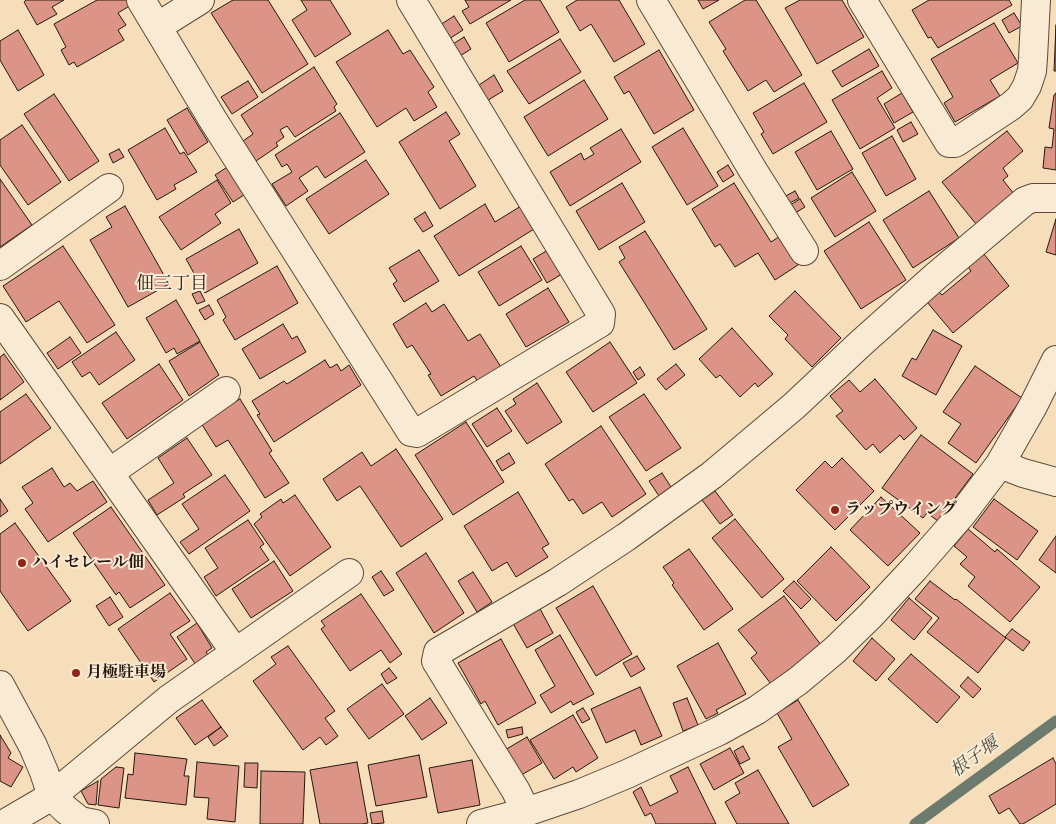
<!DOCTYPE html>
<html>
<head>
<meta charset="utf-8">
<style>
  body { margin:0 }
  canvas { display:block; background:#f6debb }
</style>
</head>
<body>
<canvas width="1056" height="824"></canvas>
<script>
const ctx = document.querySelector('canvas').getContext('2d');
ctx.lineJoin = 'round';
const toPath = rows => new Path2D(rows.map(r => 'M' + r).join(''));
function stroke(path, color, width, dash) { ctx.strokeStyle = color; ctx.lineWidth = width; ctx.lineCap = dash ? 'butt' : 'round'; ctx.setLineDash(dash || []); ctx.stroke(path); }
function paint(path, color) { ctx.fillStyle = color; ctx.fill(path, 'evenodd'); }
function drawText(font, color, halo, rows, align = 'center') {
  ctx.font = font + ' "Libre Bodoni","Noto Serif JP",serif'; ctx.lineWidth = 4; ctx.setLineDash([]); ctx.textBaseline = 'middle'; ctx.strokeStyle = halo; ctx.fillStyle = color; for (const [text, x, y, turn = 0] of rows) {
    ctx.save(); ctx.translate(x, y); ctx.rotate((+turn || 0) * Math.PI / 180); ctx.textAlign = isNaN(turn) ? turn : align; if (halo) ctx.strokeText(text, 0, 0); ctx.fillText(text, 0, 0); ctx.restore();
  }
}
const stream = toPath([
  [915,824,1056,721]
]);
const building = toPath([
  [26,0,64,0,52,7,57,14,37,25,24,2,26,0],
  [97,0,128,0,131,5,118,13,126,25,118,30,124,40,77,67,74,62,69,65,61,50,66,47,54,24,97,0],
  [233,0,268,0,308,64,262,93,211,13,233,0],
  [301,0,330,0,351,34,315,57,292,20,307,10,301,0],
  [465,0,511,0,470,24,462,11,469,7,465,0],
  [525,0,540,0,559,32,509,62,486,23,525,0],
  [577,0,619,0,645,44,614,62,591,24,580,31,566,7,577,0],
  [698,0,719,0,703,9,698,0],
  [745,0,756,0,802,75,774,92,766,80,748,91,723,51,726,49,709,22,745,0],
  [800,0,842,0,864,37,817,64,785,8,800,0],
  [929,0,1009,0,1012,5,938,48,931,37,928,38,912,10,929,0],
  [1014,13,1022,26,1009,33,1002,20,1014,13],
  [454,16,463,30,449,39,440,25,454,16],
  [994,23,1018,63,990,80,1000,96,955,122,944,103,953,97,931,59,994,23],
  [1056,25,1056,71,1054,71,1056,25],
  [18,30,44,75,18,91,0,60,0,41,18,30],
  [388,30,403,54,410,50,434,87,428,92,437,107,414,121,406,108,377,127,336,62,388,30],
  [464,37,471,49,460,56,453,44,464,37],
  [560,39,581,72,529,104,507,71,560,39],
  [869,49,879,66,842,87,832,71,869,49],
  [659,50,694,110,654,134,629,91,624,94,614,77,659,50],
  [314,67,337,104,334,107,336,111,295,137,287,126,280,130,284,137,276,143,278,146,256,161,243,141,253,134,241,115,314,67],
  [882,71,892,88,877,98,895,128,860,149,832,100,882,71],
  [494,75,503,91,485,102,476,87,494,75],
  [584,80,608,119,548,156,524,117,584,80],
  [248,81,258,97,232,114,221,97,248,81],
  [804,83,827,122,773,154,761,134,764,132,753,113,804,83],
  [902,93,913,112,894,123,884,104,902,93],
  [1056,93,1056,170,1043,168,1045,147,1052,148,1054,129,1049,128,1054,95,1056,93],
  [54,94,99,161,69,181,24,114,54,94],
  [187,108,208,142,188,155,167,120,187,108],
  [446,112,460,134,449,141,476,186,440,209,399,142,446,112],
  [340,113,365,152,325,178,317,166,299,178,308,191,286,206,272,184,292,172,287,164,282,167,275,155,340,113],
  [911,122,918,134,903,142,897,130,911,122],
  [22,125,61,182,28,205,0,165,0,140,22,125],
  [165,128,180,154,184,152,197,172,174,185,176,189,157,200,128,150,165,128],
  [683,128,718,186,687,205,652,147,683,128],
  [621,129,641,162,570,206,550,172,581,153,584,160,594,154,590,148,621,129],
  [831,131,853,169,817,190,795,152,831,131],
  [1007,131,1023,151,1003,168,1008,176,1003,180,1014,194,976,224,942,182,1007,131],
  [892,136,916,179,886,196,862,153,892,136],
  [119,149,124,157,113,163,109,154,119,149],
  [366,160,389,194,329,234,306,199,366,160],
  [728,165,734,175,723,182,717,172,728,165],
  [229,166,247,193,233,202,215,175,229,166],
  [852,172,876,211,835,237,811,198,852,172],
  [0,179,32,225,0,247,0,179],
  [217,180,231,203,215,214,221,223,181,250,159,217,217,180],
  [622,183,645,222,599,250,576,211,622,183],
  [734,183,771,242,780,236,798,265,775,280,758,253,735,267,720,244,715,247,692,209,734,183],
  [795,191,799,198,786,205,782,198,795,191],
  [929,191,959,238,913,268,883,220,929,191],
  [800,199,805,207,792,215,787,207,800,199],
  [485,204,495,222,521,206,534,229,459,276,434,236,485,204],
  [125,206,169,284,128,307,90,240,112,227,106,217,125,206],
  [425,212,433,226,423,232,414,219,425,212],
  [1056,219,1056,255,1046,252,1056,219],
  [869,222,906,280,861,309,824,251,869,222],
  [239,229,258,263,205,293,186,259,239,229],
  [645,231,707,329,674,350,619,262,625,258,619,247,645,231],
  [63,246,115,325,87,343,59,301,26,322,3,286,63,246],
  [521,246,542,280,499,306,478,272,521,246],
  [419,250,439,281,404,302,393,284,397,281,389,268,419,250],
  [548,250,562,274,547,283,533,259,548,250],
  [984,254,1009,286,953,333,927,302,939,292,942,295,971,271,968,267,984,254],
  [277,266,298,303,235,340,223,320,226,317,217,300,277,266],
  [548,288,569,322,526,347,506,314,548,288],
  [200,291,205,301,197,304,192,294,200,291],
  [795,291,841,338,812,367,785,339,788,335,769,316,795,291],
  [176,300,200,341,177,354,174,348,166,353,146,318,176,300],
  [426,303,432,312,444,304,468,341,480,334,501,367,478,382,474,376,441,396,428,375,431,374,412,345,407,348,393,324,426,303],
  [209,305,214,314,205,320,199,310,209,305],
  [283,324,292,339,297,336,306,352,260,379,242,349,283,324],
  [732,328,773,374,758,387,755,383,740,397,720,375,716,378,699,359,732,328],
  [933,330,962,346,936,395,902,376,912,358,916,360,933,330],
  [116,332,135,360,99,385,90,372,82,377,72,362,116,332],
  [70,337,81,353,58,369,47,353,70,337],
  [200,342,219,375,189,396,169,361,200,342],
  [610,342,637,383,593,412,566,372,610,342],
  [4,354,24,382,0,400,0,357,4,354],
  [325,360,330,368,337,364,341,371,349,365,361,385,274,442,257,415,260,414,252,401,284,381,287,384,325,360],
  [159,364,183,400,127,439,102,403,159,364],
  [676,364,685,375,666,390,657,379,676,364],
  [975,366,1022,398,976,463,948,443,961,424,943,412,975,366],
  [640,367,645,375,638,380,633,372,640,367],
  [875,379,917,428,904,440,900,435,880,453,873,444,866,450,836,416,843,411,830,396,849,380,860,392,875,379],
  [537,383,562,422,527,444,505,411,516,404,513,399,537,383],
  [26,394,51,428,0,464,0,412,26,394],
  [644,394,681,448,646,471,609,417,644,394],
  [240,399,272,451,269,453,289,483,265,498,228,440,216,447,201,423,240,399],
  [497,408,512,431,487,447,472,424,497,408],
  [466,422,504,482,453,515,415,455,466,422],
  [601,426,646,494,612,517,602,502,583,514,573,499,569,501,545,464,601,426],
  [921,435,973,474,938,521,927,513,923,518,882,488,921,435],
  [187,438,212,475,183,494,185,497,157,515,148,500,174,483,158,458,187,438],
  [396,449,443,519,401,547,360,486,337,501,323,479,362,452,371,466,396,449],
  [509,453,515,463,502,471,496,461,509,453],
  [842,458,874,491,835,530,796,490,825,461,832,468,842,458],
  [52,468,64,487,70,483,77,491,93,481,107,502,48,542,25,509,33,503,22,487,52,468],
  [662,473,671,487,659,496,649,481,662,473],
  [225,475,250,511,189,554,180,542,199,529,182,504,225,475],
  [715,491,733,515,720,524,702,500,715,491],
  [518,492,549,544,542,548,548,557,516,577,507,562,492,571,464,526,518,492],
  [295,495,331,547,290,576,254,524,262,517,260,514,281,499,283,503,295,495],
  [881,497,920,533,888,566,850,530,881,497],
  [0,499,8,511,0,517,0,499],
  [994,499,1038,531,1017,560,973,527,994,499],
  [111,507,165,585,130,608,119,592,116,595,73,533,111,507],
  [735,519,784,579,762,598,712,538,735,519],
  [248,520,264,544,260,547,269,560,216,596,204,577,218,568,205,548,248,520],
  [15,523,71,601,28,631,0,591,0,534,15,523],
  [968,529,995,552,997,549,1040,587,1010,622,968,586,975,577,960,564,967,557,954,546,968,529],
  [1056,536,1056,573,1039,560,1056,536],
  [831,547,870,587,836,621,797,581,831,547],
  [689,549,733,609,704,630,672,585,674,583,663,567,689,549],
  [426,553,464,613,434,633,396,573,426,553],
  [274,561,293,591,251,618,232,589,274,561],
  [381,571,394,590,384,596,372,577,381,571],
  [473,572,492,602,477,612,458,581,473,572],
  [794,581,811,599,801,609,783,591,794,581],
  [930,581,955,600,956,599,1006,638,978,673,927,632,939,618,915,599,930,581],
  [593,586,632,654,596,676,556,608,593,586],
  [170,593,190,621,170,634,187,659,154,682,118,629,170,593],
  [361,594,402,654,390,663,381,650,350,671,321,629,325,626,321,621,361,594],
  [784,596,821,645,771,684,751,658,757,653,738,630,784,596],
  [110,597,123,617,109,626,96,606,110,597],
  [909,598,932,618,914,640,891,620,909,598],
  [538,605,553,633,527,648,511,620,538,605],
  [197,623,212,648,206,652,209,656,196,665,177,637,197,623],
  [1012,629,1030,642,1023,651,1005,637,1012,629],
  [560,635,594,694,573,705,571,701,551,713,540,695,555,686,535,650,560,635],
  [872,638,895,659,876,681,853,661,872,638],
  [501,639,536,703,498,725,485,701,481,704,458,663,501,639],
  [718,643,746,694,716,710,718,713,706,719,677,666,718,643],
  [288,646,335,711,325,718,338,736,326,745,320,737,303,750,253,681,276,664,271,657,288,646],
  [911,654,960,697,937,723,888,679,911,654],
  [637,656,645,669,631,677,623,663,637,656],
  [389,668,397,678,387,684,381,674,389,668],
  [968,677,981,689,973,698,960,686,968,677],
  [382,684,404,714,369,739,347,709,382,684],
  [640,687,662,736,641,745,635,730,606,743,591,709,640,687],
  [430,698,447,723,422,740,405,716,430,698],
  [687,698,698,725,683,731,673,703,687,698],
  [202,700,221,727,195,745,176,718,202,700],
  [798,700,849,785,813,807,778,747,792,739,777,713,798,700],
  [583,708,590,719,582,723,576,712,583,708],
  [573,715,598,758,576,772,573,767,554,779,530,740,573,715],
  [221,727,228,736,214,746,208,737,221,727],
  [522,727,523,734,508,738,506,730,522,727],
  [0,735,11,753,8,758,23,767,11,787,0,781,0,735],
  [527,737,542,763,518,777,503,751,527,737],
  [743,746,750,759,740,764,734,751,743,746],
  [730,748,744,773,714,790,700,764,730,748],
  [135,753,187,759,184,776,189,776,186,805,125,798,128,774,133,775,135,753],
  [419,755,427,797,376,806,368,765,419,755],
  [1053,758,1056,764,1056,804,1023,824,1020,824,1009,808,999,814,989,796,1053,758],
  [472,760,480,805,438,813,429,768,472,760],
  [197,762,239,766,235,822,207,819,209,798,194,797,197,762],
  [357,762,368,823,362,824,320,824,310,770,357,762],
  [245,763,258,763,257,788,244,787,245,763],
  [116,767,124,768,119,808,98,805,101,779,116,767],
  [688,767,716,824,656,824,651,813,645,816,633,792,641,787,650,806,678,792,670,776,688,767],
  [758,770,789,824,737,824,725,802,740,793,735,783,758,770],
  [261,771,305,772,303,824,260,824,261,771],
  [98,781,96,805,88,804,81,791,98,781],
  [382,811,384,823,372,824,370,813,382,811]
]);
const minor = toPath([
  [141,0,213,120,411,432,417,433,600,323,601,314,411,0],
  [651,0,754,172,804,251],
  [862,0,949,143,955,143,1011,106,1020,98,1027,86,1032,71,1033,58,1036,0],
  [157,27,200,0],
  [0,266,109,188],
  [0,318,235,652],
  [1000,464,1023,473,1056,482],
  [109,473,226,391],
  [0,685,33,746,44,772,52,796,65,809,80,821,95,824],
  [526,812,516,791,436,661,438,652,558,582,626,537,712,475,794,406,860,344,936,276,1025,201,1033,198,1056,198],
  [4,824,52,796,169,699,349,573],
  [481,824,526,812,579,794,627,774,719,731,757,710,798,681,835,650,870,616,914,569,962,514,1000,464,1033,406,1056,360]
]);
const markers = [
  [835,510,5,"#8f2418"],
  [22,563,5,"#8f2418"],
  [76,673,5,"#8f2418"]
];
const poiNames = [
  ["ラップウイング",845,510],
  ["ハイセレール佃",32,563],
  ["月極駐車場",86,673]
];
const neighbourhoodNames = [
  ["佃三丁目",172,285]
];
const waterNames = [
  ["根子堰",975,758,-36]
];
stroke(stream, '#6d7a6e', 11);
paint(building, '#db9485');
stroke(building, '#26180f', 1);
stroke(minor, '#5a4a3a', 30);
stroke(minor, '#f9ead3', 28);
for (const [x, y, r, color] of markers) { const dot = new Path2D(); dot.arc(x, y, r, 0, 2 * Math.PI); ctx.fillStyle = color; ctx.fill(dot); stroke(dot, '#f9ead3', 2); }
drawText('bold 16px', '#26180f', '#f9ead3', poiNames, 'left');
drawText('18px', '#26180f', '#f9ead3', neighbourhoodNames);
drawText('italic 18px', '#505146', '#f9ead3', waterNames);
</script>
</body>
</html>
